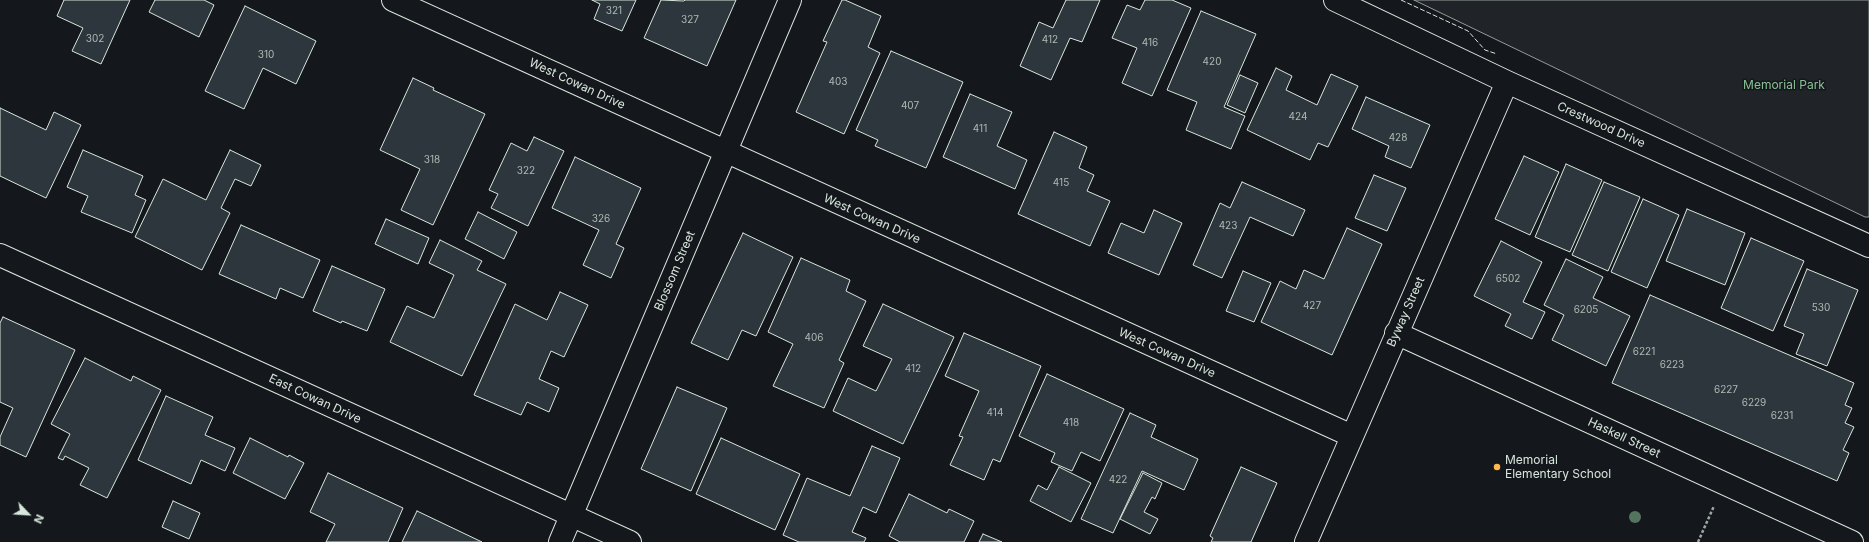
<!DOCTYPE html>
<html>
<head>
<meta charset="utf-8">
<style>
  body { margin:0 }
  #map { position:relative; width:1869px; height:542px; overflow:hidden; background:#14181c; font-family:Inter,sans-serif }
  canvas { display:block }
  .north { position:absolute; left:8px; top:494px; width:40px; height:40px; -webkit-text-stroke:3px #14181c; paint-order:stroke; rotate:115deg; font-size:11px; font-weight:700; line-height:16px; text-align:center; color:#d8e6dc }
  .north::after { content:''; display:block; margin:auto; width:14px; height:18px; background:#d8e6dc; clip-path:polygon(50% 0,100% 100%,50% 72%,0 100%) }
</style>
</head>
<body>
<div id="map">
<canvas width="1869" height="542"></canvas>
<div class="north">N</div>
</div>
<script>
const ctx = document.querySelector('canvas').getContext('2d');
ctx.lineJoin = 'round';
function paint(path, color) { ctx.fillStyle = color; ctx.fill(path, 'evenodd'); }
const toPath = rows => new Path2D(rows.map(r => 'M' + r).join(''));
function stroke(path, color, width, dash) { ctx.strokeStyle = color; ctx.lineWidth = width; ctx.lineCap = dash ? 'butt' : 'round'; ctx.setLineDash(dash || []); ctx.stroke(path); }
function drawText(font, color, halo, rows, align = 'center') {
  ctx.font = font + ' Inter,sans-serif'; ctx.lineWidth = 3; ctx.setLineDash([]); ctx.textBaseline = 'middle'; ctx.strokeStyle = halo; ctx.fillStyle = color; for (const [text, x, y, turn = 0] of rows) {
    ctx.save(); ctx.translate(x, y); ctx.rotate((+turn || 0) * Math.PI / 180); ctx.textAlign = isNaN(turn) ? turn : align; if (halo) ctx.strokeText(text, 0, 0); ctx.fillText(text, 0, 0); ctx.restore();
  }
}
const green = toPath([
  [1414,0,1869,0,1869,217,1865,217,1414,0]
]);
const building = toPath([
  [64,0,130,0,101,64,72,51,83,28,57,16,64,0],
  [155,0,204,0,214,5,199,37,149,12,155,0],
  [592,0,636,0,622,31,594,19,600,4,592,0],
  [661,0,684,1,685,0,736,0,707,66,644,38,661,0],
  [842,0,845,0,881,16,868,47,880,53,844,134,796,112,827,42,823,41,842,0],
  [1066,0,1100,0,1082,42,1070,38,1051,80,1020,66,1039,22,1053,28,1066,0],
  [1145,0,1172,0,1191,8,1152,96,1122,83,1137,48,1112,38,1127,5,1140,10,1145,0],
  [245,6,316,41,296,84,263,68,244,109,205,91,245,6],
  [1201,11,1256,34,1224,107,1245,116,1231,149,1186,130,1197,102,1167,90,1201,11],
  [891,51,963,82,926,168,875,146,878,140,856,130,891,51],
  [1276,68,1292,76,1286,90,1317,105,1331,74,1358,86,1328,147,1318,143,1310,160,1247,130,1276,68],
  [1240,75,1258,83,1245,113,1227,105,1240,75],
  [413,78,434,88,433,90,485,114,433,225,401,210,420,169,380,150,413,78],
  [970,94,1012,112,997,146,1027,160,1015,189,943,157,970,94],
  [1366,97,1430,125,1411,168,1385,157,1389,146,1352,129,1366,97],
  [0,108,46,130,54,112,81,125,46,198,0,176,0,108],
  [1054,132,1087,147,1079,168,1094,175,1087,191,1110,201,1090,246,1018,214,1054,132],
  [534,137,564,151,528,226,491,208,498,194,489,190,511,143,527,151,534,137],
  [83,150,143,176,135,195,146,200,132,233,81,212,88,196,67,187,83,150],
  [230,150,261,165,251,186,235,179,221,208,230,213,202,270,135,237,163,179,206,200,230,150],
  [1524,156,1559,172,1530,235,1495,219,1524,156],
  [575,157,641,188,616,244,624,248,611,278,583,265,599,230,552,208,575,157],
  [1566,164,1602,180,1570,252,1535,237,1566,164],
  [1374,175,1406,188,1387,231,1355,218,1374,175],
  [1242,182,1305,210,1293,236,1250,217,1222,278,1193,265,1220,203,1230,208,1242,182],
  [1604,182,1640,197,1608,271,1572,255,1604,182],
  [1643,199,1679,215,1647,288,1611,272,1643,199],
  [1687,209,1745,233,1725,285,1666,261,1687,209],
  [1154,210,1182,223,1159,275,1108,253,1121,223,1144,233,1154,210],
  [478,212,517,232,504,259,465,239,478,212],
  [386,219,429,238,418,264,375,244,386,219],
  [241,225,320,260,303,298,280,288,276,299,219,274,241,225],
  [1347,228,1382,244,1332,355,1261,322,1280,281,1296,289,1304,270,1324,279,1347,228],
  [743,233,793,257,756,336,742,330,728,360,691,343,743,233],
  [1751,238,1804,261,1773,331,1721,308,1751,238],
  [440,240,482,261,477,270,506,284,462,376,390,342,407,306,434,318,454,275,429,263,440,240],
  [1501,241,1542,262,1523,302,1545,312,1532,339,1505,326,1511,314,1474,296,1501,241],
  [801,258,850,280,846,291,866,301,839,360,844,363,824,408,773,386,793,344,768,332,801,258],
  [1566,259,1603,277,1593,298,1630,316,1606,366,1552,340,1564,315,1544,305,1566,259],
  [332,266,385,289,367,331,342,321,341,323,313,311,332,266],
  [1807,269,1858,290,1827,366,1796,354,1804,334,1784,326,1807,269],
  [1243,271,1271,283,1254,322,1226,311,1243,271],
  [560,292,588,305,564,357,551,351,539,379,559,388,549,412,527,402,521,415,474,395,515,304,547,320,560,292],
  [1650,295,1854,383,1845,405,1852,408,1845,423,1854,427,1843,450,1849,453,1837,481,1612,383,1650,295],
  [883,304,954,337,903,444,833,411,848,378,876,391,892,359,863,346,883,304],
  [3,317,75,350,26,457,0,445,0,437,13,408,0,402,0,323,3,317],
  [964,333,1041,366,1000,462,993,459,984,480,950,465,963,437,959,436,979,391,945,376,964,333],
  [85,358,131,381,133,376,161,390,107,498,80,485,89,468,65,456,63,460,58,458,70,434,51,424,85,358],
  [1047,374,1124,409,1100,461,1081,452,1072,471,1051,462,1055,453,1019,436,1047,374],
  [677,387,727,408,691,491,641,469,677,387],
  [166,396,213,417,205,435,235,448,225,471,201,460,191,484,138,460,166,396],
  [1130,413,1156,425,1151,437,1198,459,1184,490,1142,471,1113,533,1081,519,1130,413],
  [250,438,288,457,289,455,304,463,285,499,233,473,250,438],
  [721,438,800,474,775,530,696,494,721,438],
  [872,446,900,458,876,513,863,507,852,532,866,538,864,542,799,542,783,535,807,478,850,496,872,446],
  [1059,467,1091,483,1071,522,1030,501,1038,485,1047,490,1059,467],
  [1241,467,1277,483,1251,542,1211,542,1213,538,1210,536,1241,467],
  [328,473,403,508,388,542,326,542,335,524,310,512,328,473],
  [1143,473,1162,483,1155,499,1152,497,1144,512,1158,519,1150,534,1120,519,1143,473],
  [909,494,947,513,949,509,974,521,964,542,900,542,889,536,909,494],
  [173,501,200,513,189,539,162,527,173,501],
  [417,511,482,542,402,542,417,511],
  [983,534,1002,542,979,542,983,534]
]);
const path = toPath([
  [1698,542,1714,506]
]);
const minor = toPath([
  [393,0,1352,436],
  [1335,0,1507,82,1869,246],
  [0,255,630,542],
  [1396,333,1852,542],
  [560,542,790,0],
  [1306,542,1507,82]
]);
const fence = toPath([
  [1401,0,1468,31,1485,50,1497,54]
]);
const trees = [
  [1635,517]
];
const markers = [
  [1497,467,4,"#ffb74d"]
];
const numberNames = [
  ["321",614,11],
  ["327",690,20],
  ["302",95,39],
  ["412",1050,40],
  ["416",1150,43],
  ["310",266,55],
  ["420",1212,62],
  ["403",838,82],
  ["407",910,106],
  ["424",1298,117],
  ["411",980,129],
  ["428",1398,138],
  ["318",432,160],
  ["322",526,171],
  ["415",1061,183],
  ["326",601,219],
  ["423",1228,226],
  ["6502",1508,279],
  ["427",1312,306],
  ["530",1821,308],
  ["6205",1586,310],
  ["406",814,338],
  ["6221",1644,352],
  ["6223",1672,365],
  ["412",913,369],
  ["6227",1726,390],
  ["6229",1754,403],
  ["414",995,413],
  ["6231",1782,416],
  ["418",1071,423],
  ["422",1118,480]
];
const streetNames = [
  ["West Cowan Drive",577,84,25],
  ["Crestwood Drive",1601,125,24],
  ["West Cowan Drive",872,219,24],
  ["Blossom Street",675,271,-67],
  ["Byway Street",1406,312,-66],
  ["West Cowan Drive",1167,353,24],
  ["East Cowan Drive",315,399,25],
  ["Haskell Street",1624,438,25]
];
const parkNames = [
  ["Memorial Park",1784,85]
];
const poiNames = [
  ["Memorial",1505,460],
  ["Elementary School",1505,474]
];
paint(green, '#202428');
stroke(green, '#939e99', 1);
paint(building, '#2c363c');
stroke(building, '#d8e6dc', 1);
stroke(minor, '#d8e6dc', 24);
stroke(path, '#9da8a2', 2.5, [3, 2]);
stroke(minor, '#14181c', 22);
stroke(fence, '#d8e6dc', 1, [5, 2]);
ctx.fillStyle = '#55745f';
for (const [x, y] of trees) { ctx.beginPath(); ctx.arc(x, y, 6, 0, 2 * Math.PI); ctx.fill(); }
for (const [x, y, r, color] of markers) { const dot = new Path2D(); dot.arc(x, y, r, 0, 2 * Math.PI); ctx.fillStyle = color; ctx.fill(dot); stroke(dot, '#14181c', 1.5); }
drawText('10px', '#adbab4', null, numberNames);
drawText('12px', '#d8e6dc', '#14181c', streetNames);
drawText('12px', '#8ac095', '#14181c', parkNames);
drawText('12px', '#d8e6dc', '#14181c', poiNames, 'left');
</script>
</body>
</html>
